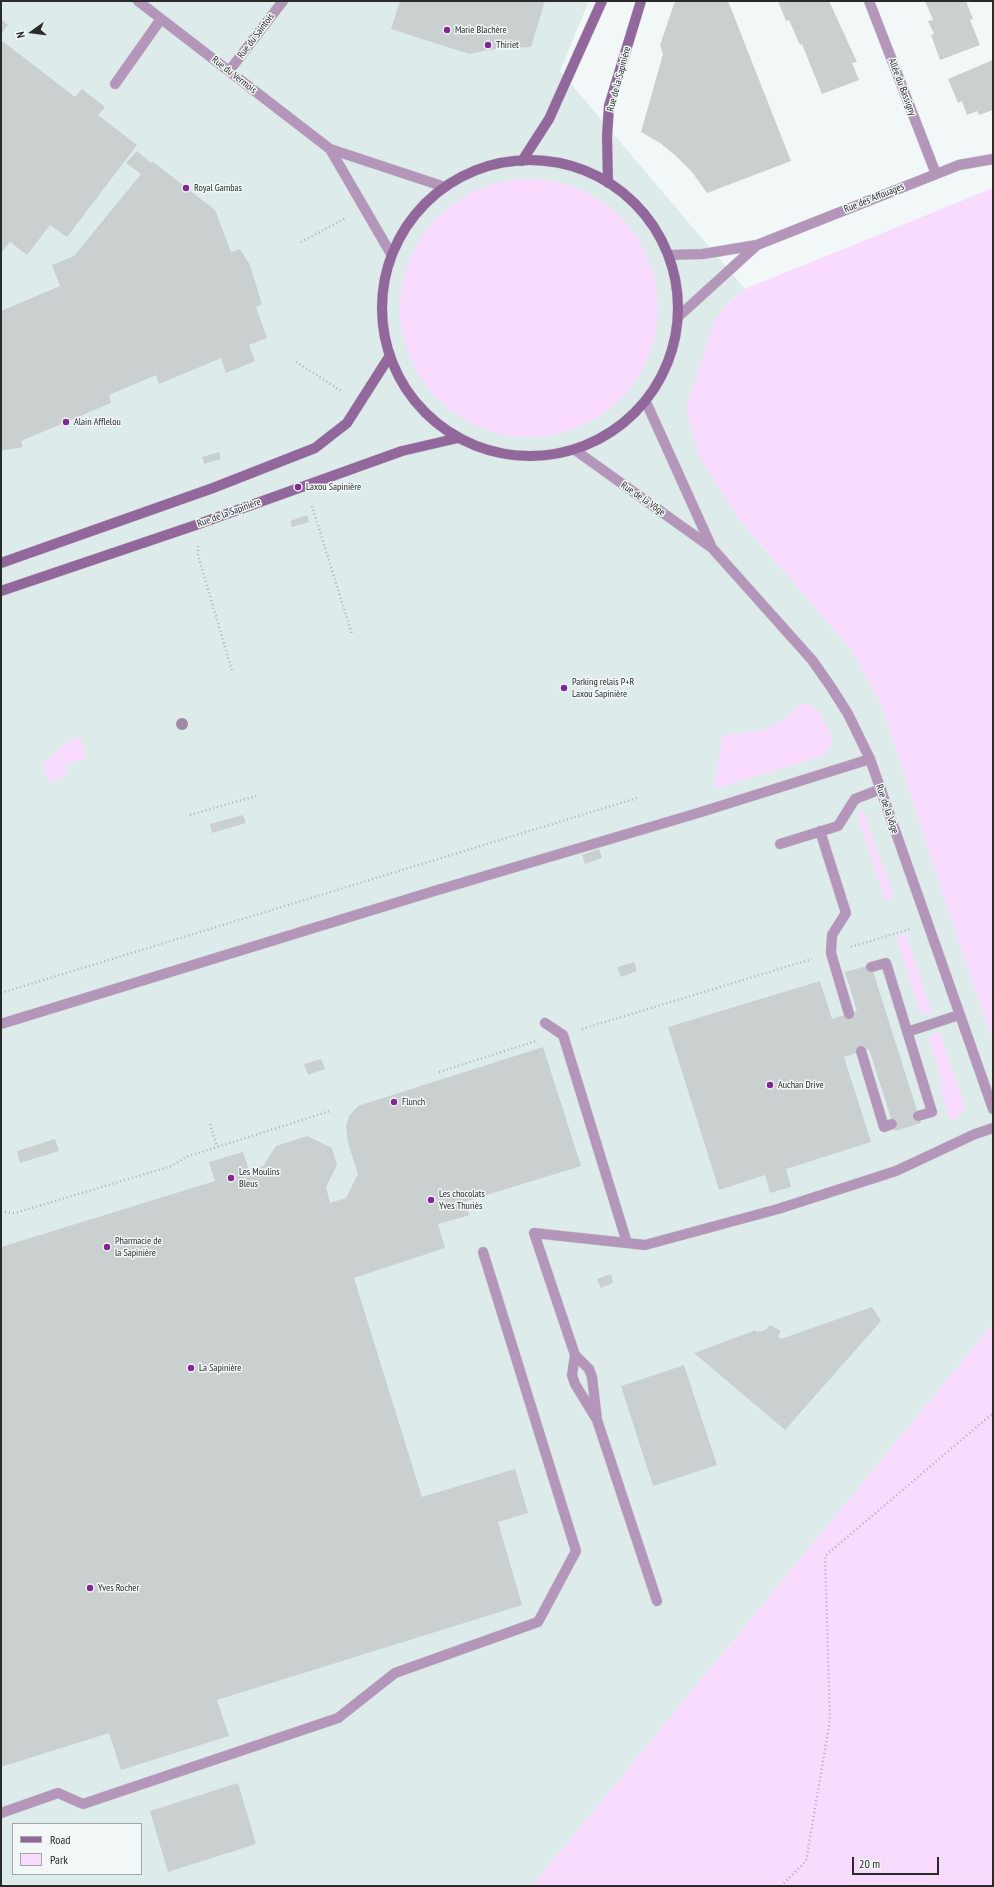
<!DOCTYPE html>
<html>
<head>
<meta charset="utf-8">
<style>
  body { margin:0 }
  #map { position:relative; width:994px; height:1887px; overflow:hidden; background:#f2f8f7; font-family:"PT Sans Narrow",sans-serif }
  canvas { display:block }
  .frame { position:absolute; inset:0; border:2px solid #292b2b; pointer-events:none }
  .legend { position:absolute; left:12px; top:1823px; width:130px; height:52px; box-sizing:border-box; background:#f2f8f7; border:1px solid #a2a6a5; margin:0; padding:5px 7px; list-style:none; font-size:12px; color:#292b2b }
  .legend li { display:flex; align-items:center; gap:8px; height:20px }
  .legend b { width:20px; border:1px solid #a2a6a5 }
  .north { position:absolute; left:12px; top:12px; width:40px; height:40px; -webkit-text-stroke:3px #f2f8f7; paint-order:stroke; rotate:256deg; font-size:11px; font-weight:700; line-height:16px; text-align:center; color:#292b2b }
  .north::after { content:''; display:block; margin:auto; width:14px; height:18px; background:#292b2b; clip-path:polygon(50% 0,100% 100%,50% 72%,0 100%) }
  .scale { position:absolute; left:852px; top:1857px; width:87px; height:18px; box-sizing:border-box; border:2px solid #292b2b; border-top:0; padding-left:5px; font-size:12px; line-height:14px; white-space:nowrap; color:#292b2b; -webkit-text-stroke:3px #f2f8f7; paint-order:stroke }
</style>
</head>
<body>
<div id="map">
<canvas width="994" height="1887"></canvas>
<div class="frame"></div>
<ul class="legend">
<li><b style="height:5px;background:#92679c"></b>Road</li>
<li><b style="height:11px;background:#f8dbfe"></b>Park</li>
</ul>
<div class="north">N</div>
<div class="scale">20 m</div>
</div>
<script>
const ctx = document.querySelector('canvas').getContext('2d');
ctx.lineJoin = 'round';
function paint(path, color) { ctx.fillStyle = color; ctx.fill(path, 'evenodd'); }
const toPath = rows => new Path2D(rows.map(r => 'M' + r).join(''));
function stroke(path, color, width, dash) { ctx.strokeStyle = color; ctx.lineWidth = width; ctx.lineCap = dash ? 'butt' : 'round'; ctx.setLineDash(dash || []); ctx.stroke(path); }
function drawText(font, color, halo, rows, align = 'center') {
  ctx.font = font + ' "PT Sans Narrow",sans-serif'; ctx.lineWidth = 3; ctx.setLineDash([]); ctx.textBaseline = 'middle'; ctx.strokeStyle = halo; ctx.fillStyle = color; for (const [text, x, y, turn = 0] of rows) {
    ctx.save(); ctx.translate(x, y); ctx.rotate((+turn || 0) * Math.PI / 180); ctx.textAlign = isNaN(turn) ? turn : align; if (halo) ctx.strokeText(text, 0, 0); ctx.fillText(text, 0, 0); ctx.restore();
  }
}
const built = toPath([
  [1,1,589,1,560,71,745,289,726,305,737,517,852,650,882,705,947,907,993,1041,993,1324,532,1886,1,1886],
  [13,1824,141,1824,141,1874,13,1874]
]);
const green = toPath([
  '400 308a129 129 0 1 1 258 0a129 129 0 1 1-258 0Z',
  [993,188,993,1041,947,907,882,705,852,650,737,517,699,456,686,408,714,322,726,305,745,289],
  [806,703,815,707,830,732,833,742,826,753,816,758,718,788,714,786,723,734,741,734,767,729,786,718,800,704],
  [81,737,86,759,65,765,67,776,48,782,43,764,68,741],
  [863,810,894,897,885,900,857,814],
  [906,933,932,1013,929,1014,920,1013,896,936],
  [939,1031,965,1107,958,1117,950,1120,939,1086,943,1084,929,1039,931,1036],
  [993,1324,993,1886,532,1886]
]);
const building = toPath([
  [400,1,545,1,531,47,494,49,469,54,391,29],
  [675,1,728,1,791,161,707,193,692,172,676,156,660,143,641,132,663,54,660,45],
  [778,1,829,1,857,62,852,63,859,80,822,94,802,44,800,45,789,20,786,21],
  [925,1,966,1,973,19,970,20,980,45,940,60,931,35,934,34,928,21,933,20],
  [1,19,8,25,1,34],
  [1,40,75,97,82,89,105,107,98,115,137,145,67,237,50,225,27,255,10,242,1,253],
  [993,60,993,110,979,115,977,111,967,115,962,101,958,103,948,79],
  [137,151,151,163,152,161,215,210,231,252,240,249,250,265,262,304,256,307,267,338,249,345,255,361,226,373,221,358,159,384,156,375,109,395,111,403,21,441,23,447,1,451,1,311,60,286,52,265,74,256,141,174,126,163],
  [219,452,221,459,204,464,202,457],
  [307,515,309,522,292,527,290,521],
  [243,815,246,823,212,833,210,824],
  [599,849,602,858,585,864,582,855],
  [634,962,637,971,621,977,617,967],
  [871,965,921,1123,895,1131,869,1049,844,1057,871,1142,786,1169,791,1187,770,1193,765,1175,719,1190,668,1027,820,981,832,1019,857,1011,845,972],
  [543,1047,581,1166,464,1202,470,1215,438,1224,445,1248,354,1278,422,1497,515,1469,528,1513,498,1522,522,1605,217,1700,229,1736,121,1770,109,1733,1,1767,1,1247,215,1181,209,1162,243,1152,249,1171,263,1166,276,1146,307,1136,332,1148,337,1165,326,1187,330,1203,346,1198,358,1174,348,1143,346,1126,349,1116,358,1106],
  [321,1059,325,1069,308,1075,304,1064],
  [55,1139,59,1151,20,1163,17,1151],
  [611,1274,613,1283,601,1288,597,1279],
  [872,1307,881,1321,785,1430,694,1353,756,1330,757,1332,766,1330,770,1325,781,1331,778,1336,781,1339],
  [684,1365,717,1465,653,1486,621,1386],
  [238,1783,256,1844,168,1872,150,1811]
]);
const path = toPath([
  [301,242,346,218],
  [296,362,343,392],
  [312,506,352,634],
  [198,546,198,555,232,671],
  [190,815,256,796],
  [851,947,910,929],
  [1,993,637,798],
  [582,1029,812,959],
  [439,1072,536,1041],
  [210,1124,217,1147],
  [1,1212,15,1213,172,1166,186,1157,330,1111],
  [781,1886,806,1861,830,1720,825,1556,993,1413]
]);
const lane = toPath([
  [115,84,161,19],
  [820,831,846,913,832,935,831,953,849,1014],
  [780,844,838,826,855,799,881,789],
  [871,967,886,963,932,1112,918,1116],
  [545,1023,563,1035,627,1243],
  [1,1024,431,892,698,813,870,759],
  [907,1032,959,1015],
  [861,1051,884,1127,892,1124],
  [575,1355,572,1375,575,1384,597,1420,657,1601],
  [597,1420,592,1377,589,1369,575,1355,534,1233,645,1245,778,1209,896,1171,975,1134,993,1128],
  [1,1813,58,1793,83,1804,338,1718,395,1673,538,1622,576,1551,483,1252]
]);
const street = toPath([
  [138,1,330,149,445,187],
  [869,1,936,174],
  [229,71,283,1],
  [330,149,391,254],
  [669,255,703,254,757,245,959,165,993,159],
  [679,316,757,245],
  [646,402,712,548],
  [575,450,712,548,812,660,831,687,848,714,870,759,993,1109]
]);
const secondary = toPath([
  '382 308a148 148 0 1 1 296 0a148 148 0 1 1-296 0Z',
  [522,161,549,119,602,1],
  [608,183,607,136,609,106,641,1],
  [1,563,213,488,315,448,347,423,389,357],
  [1,591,193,526,402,451,458,438]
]);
const trees = [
  [182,724]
];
const markers = [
  [447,30,4,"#822894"],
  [488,45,4,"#822894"],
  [186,188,4,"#822894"],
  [66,422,4,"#822894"],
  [298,487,4,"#822894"],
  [564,688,4,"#822894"],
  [770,1085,4,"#822894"],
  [394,1102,4,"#822894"],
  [231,1178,4,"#822894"],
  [431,1200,4,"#822894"],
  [107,1247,4,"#822894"],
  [191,1368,4,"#822894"],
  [90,1588,4,"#822894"]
];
const poiNames = [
  ["Marie Blachère",455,30],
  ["Thiriet",496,45],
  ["Royal Gambas",194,188],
  ["Alain Afflelou",74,422],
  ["Laxou Sapinière",306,487],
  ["Parking relais P+R",572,682],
  ["Laxou Sapinière",572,694],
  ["Auchan Drive",778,1085],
  ["Flunch",402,1102],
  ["Les Moulins",239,1172],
  ["Bleus",239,1184],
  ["Les chocolats",439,1194],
  ["Yves Thuriès",439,1206],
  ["Pharmacie de",115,1241],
  ["la Sapinière",115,1253],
  ["La Sapinière",199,1368],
  ["Yves Rocher",98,1588]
];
const streetNames = [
  ["Rue du Saintois",256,36,-53],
  ["Rue du Vermois",234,75,38],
  ["Rue de la Sapinière",619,79,-75],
  ["Allée du Bassigny",902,87,69],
  ["Rue des Affouages",874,198,-22],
  ["Rue de la Vôge",643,499,35],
  ["Rue de la Sapinière",229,513,-20],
  ["Rue de la Vôge",887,809,71]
];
paint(built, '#ddecea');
paint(green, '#f8dbfe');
paint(building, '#cad0cf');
stroke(lane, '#ced3d2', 11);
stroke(street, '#ced3d2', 11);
stroke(secondary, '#ced3d2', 11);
stroke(path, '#adb1b1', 2.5, [1, 3]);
stroke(lane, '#b496ba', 10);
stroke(street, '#b496ba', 10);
stroke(secondary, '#92679c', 10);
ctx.fillStyle = '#a088a7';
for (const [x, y] of trees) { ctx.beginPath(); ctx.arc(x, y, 6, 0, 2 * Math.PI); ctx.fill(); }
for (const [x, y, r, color] of markers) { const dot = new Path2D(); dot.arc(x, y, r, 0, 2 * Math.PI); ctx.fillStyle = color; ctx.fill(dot); stroke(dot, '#f2f8f7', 1.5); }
drawText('10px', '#292b2b', '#f2f8f7', poiNames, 'left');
drawText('10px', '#292b2b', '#f2f8f7', streetNames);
</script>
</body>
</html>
